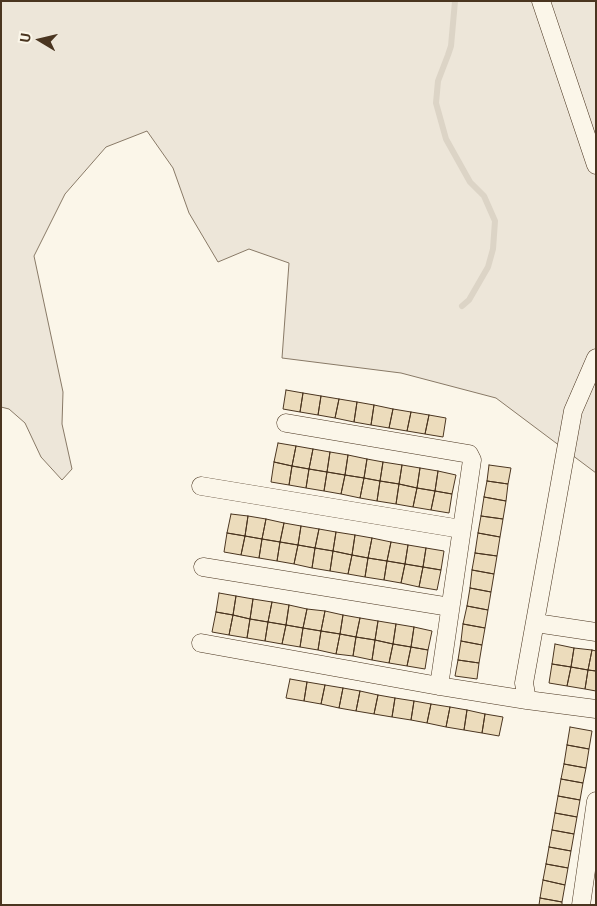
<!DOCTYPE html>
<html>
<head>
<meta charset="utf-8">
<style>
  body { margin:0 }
  #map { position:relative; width:597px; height:906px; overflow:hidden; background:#fbf6e9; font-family:Roboto,sans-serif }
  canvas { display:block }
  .frame { position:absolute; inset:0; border:2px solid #4a3520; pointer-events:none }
  .north { position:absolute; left:15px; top:15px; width:50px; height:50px; -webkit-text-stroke:4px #fbf6e9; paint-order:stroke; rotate:279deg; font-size:14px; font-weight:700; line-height:20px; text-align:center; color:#4a3520 }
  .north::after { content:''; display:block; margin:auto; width:18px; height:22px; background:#4a3520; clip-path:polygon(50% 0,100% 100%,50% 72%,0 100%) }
</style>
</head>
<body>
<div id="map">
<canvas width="597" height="906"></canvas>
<div class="frame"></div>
<div class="north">U</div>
</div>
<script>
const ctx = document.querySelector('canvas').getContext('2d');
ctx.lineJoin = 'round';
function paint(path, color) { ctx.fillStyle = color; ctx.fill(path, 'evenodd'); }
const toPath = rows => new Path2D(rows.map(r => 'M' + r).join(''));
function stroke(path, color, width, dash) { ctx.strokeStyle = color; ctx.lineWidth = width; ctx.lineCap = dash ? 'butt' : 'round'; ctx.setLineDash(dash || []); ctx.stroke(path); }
const green = toPath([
  [1,1,596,1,596,473,496,398,401,373,282,358,289,263,249,249,218,262,189,213,173,168,147,131,106,147,65,194,34,256,63,392,62,424,72,469,62,480,41,457,25,423,9,409,1,407,1,1]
]);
const stream = toPath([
  [455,1,451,46,448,55,438,81,436,103,446,139,470,182,484,196,495,221,493,249,488,267,469,300,462,306]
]);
const building = toPath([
  [286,390,303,393,300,412,283,409,286,390],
  [303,393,321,396,318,415,300,412,303,393],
  [321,396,339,399,335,418,318,415,321,396],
  [339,399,357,402,354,422,335,418,339,399],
  [357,402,374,405,371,425,354,422,357,402],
  [374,405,393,409,389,428,371,425,374,405],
  [393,409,411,412,407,431,389,428,393,409],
  [411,412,429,415,425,434,407,431,411,412],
  [429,415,446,418,443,437,425,434,429,415],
  [278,443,296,446,292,466,274,462,278,443],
  [296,446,313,449,309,469,292,466,296,446],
  [313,449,330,452,327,472,309,469,313,449],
  [330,452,348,455,345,475,327,472,330,452],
  [348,455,367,459,364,478,345,475,348,455],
  [367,459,383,462,380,481,364,478,367,459],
  [274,462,292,466,289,485,271,482,274,462],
  [383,462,402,465,399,484,380,481,383,462],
  [402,465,420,468,417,488,399,484,402,465],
  [489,465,511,468,508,484,487,481,489,465],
  [292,466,309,469,306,488,289,485,292,466],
  [420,468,438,471,435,491,417,488,420,468],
  [309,469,327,472,324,491,306,488,309,469],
  [438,471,456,475,452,494,435,491,438,471],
  [327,472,345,475,341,494,324,491,327,472],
  [345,475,364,478,360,498,341,494,345,475],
  [364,478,380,481,377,501,360,498,364,478],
  [380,481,399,484,396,504,377,501,380,481],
  [487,481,508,484,506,501,484,497,487,481],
  [399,484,417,488,413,507,396,504,399,484],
  [417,488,435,491,431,510,413,507,417,488],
  [435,491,452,494,449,513,431,510,435,491],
  [484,497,506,501,503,519,481,516,484,497],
  [231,514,248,516,245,536,227,533,231,514],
  [248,516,266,519,262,539,245,536,248,516],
  [481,516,503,519,500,537,478,533,481,516],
  [266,519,284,523,280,542,262,539,266,519],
  [284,523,301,526,298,545,280,542,284,523],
  [301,526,319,529,315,548,298,545,301,526],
  [319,529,336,532,333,551,315,548,319,529],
  [336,532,355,535,352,555,333,551,336,532],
  [227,533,245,536,241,555,224,552,227,533],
  [478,533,500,537,497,556,475,553,478,533],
  [355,535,372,538,368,558,352,555,355,535],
  [245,536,262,539,259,558,241,555,245,536],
  [372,538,391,542,387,561,368,558,372,538],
  [262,539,280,542,277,561,259,558,262,539],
  [280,542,298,545,294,564,277,561,280,542],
  [391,542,408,545,405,564,387,561,391,542],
  [298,545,315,548,312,568,294,564,298,545],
  [408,545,426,548,423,567,405,564,408,545],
  [315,548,333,551,330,571,312,568,315,548],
  [426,548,444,551,441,570,423,567,426,548],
  [333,551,352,555,348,574,330,571,333,551],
  [475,553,497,556,494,574,472,570,475,553],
  [352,555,368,558,365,577,348,574,352,555],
  [368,558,387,561,384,580,365,577,368,558],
  [387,561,405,564,401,583,384,580,387,561],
  [405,564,423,567,419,587,401,583,405,564],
  [423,567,441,570,437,590,419,587,423,567],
  [472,570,494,574,491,592,470,588,472,570],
  [470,588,491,592,488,610,467,606,470,588],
  [219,593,236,596,233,615,216,612,219,593],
  [236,596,253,599,250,619,233,615,236,596],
  [253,599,272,602,268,622,250,619,253,599],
  [272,602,289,605,286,625,268,622,272,602],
  [289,605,307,609,303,628,286,625,289,605],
  [467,606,488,610,485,628,463,624,467,606],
  [307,609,325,611,321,631,303,628,307,609],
  [325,611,343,615,340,634,321,631,325,611],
  [216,612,233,615,229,635,212,632,216,612],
  [233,615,250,619,247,638,229,635,233,615],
  [343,615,360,618,356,637,340,634,343,615],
  [360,618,378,621,375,640,356,637,360,618],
  [250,619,268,622,265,641,247,638,250,619],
  [378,621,396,624,393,644,375,640,378,621],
  [268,622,286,625,282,644,265,641,268,622],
  [396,624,414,627,411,647,393,644,396,624],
  [463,624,485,628,482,645,461,641,463,624],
  [286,625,303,628,300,647,282,644,286,625],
  [414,627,432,631,428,650,411,647,414,627],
  [303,628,321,631,318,650,300,647,303,628],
  [321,631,340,634,336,654,318,650,321,631],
  [340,634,356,637,353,656,336,654,340,634],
  [356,637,375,640,372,660,353,656,356,637],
  [375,640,393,644,389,663,372,660,375,640],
  [461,641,482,645,479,663,458,660,461,641],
  [393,644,411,647,407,666,389,663,393,644],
  [555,644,574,648,571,667,552,664,555,644],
  [411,647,428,650,425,669,407,666,411,647],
  [574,648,592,650,588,670,571,667,574,648],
  [592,650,596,651,596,671,588,670,592,650],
  [458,660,479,663,477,679,455,676,458,660],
  [552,664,571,667,567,686,549,683,552,664],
  [571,667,588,670,585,689,567,686,571,667],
  [588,670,596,671,596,691,585,689,588,670],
  [290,679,307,682,304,701,286,698,290,679],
  [307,682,325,685,321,704,304,701,307,682],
  [325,685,343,688,339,708,321,704,325,685],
  [343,688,360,691,356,711,339,708,343,688],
  [360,691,378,695,374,714,356,711,360,691],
  [378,695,395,698,392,717,374,714,378,695],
  [395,698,414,701,411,720,392,717,395,698],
  [414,701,431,704,427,723,411,720,414,701],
  [431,704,450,707,446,727,427,723,431,704],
  [450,707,467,710,464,730,446,727,450,707],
  [467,710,485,714,482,733,464,730,467,710],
  [485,714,503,717,499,736,482,733,485,714],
  [570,727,592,731,589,749,567,745,570,727],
  [567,745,589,749,586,768,564,764,567,745],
  [564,764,586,768,583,783,561,779,564,764],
  [561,779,583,783,580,800,558,796,561,779],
  [558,796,580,800,577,817,555,813,558,796],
  [555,813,577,817,574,834,552,830,555,813],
  [552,830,574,834,571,851,549,847,552,830],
  [549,847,571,851,568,868,546,864,549,847],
  [546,864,568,868,565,885,543,880,546,864],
  [543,880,565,885,562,902,540,898,543,880],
  [540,898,562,902,562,905,539,905,540,898]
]);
const street = toPath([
  [541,1,596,165],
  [596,358,573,411,524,683,527,700,596,709],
  [286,423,469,454,472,460,439,686],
  [201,486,461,529],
  [203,567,450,607],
  [536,623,596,632],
  [201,643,439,686,527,700],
  [581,905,596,801]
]);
paint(green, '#ede6d9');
stroke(green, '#887966', 1);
stroke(stream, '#dcd4c6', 6);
paint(building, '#ecdcbc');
stroke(building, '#4a3520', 1);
stroke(street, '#4a3520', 19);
stroke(street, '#fbf6e9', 18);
</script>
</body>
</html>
